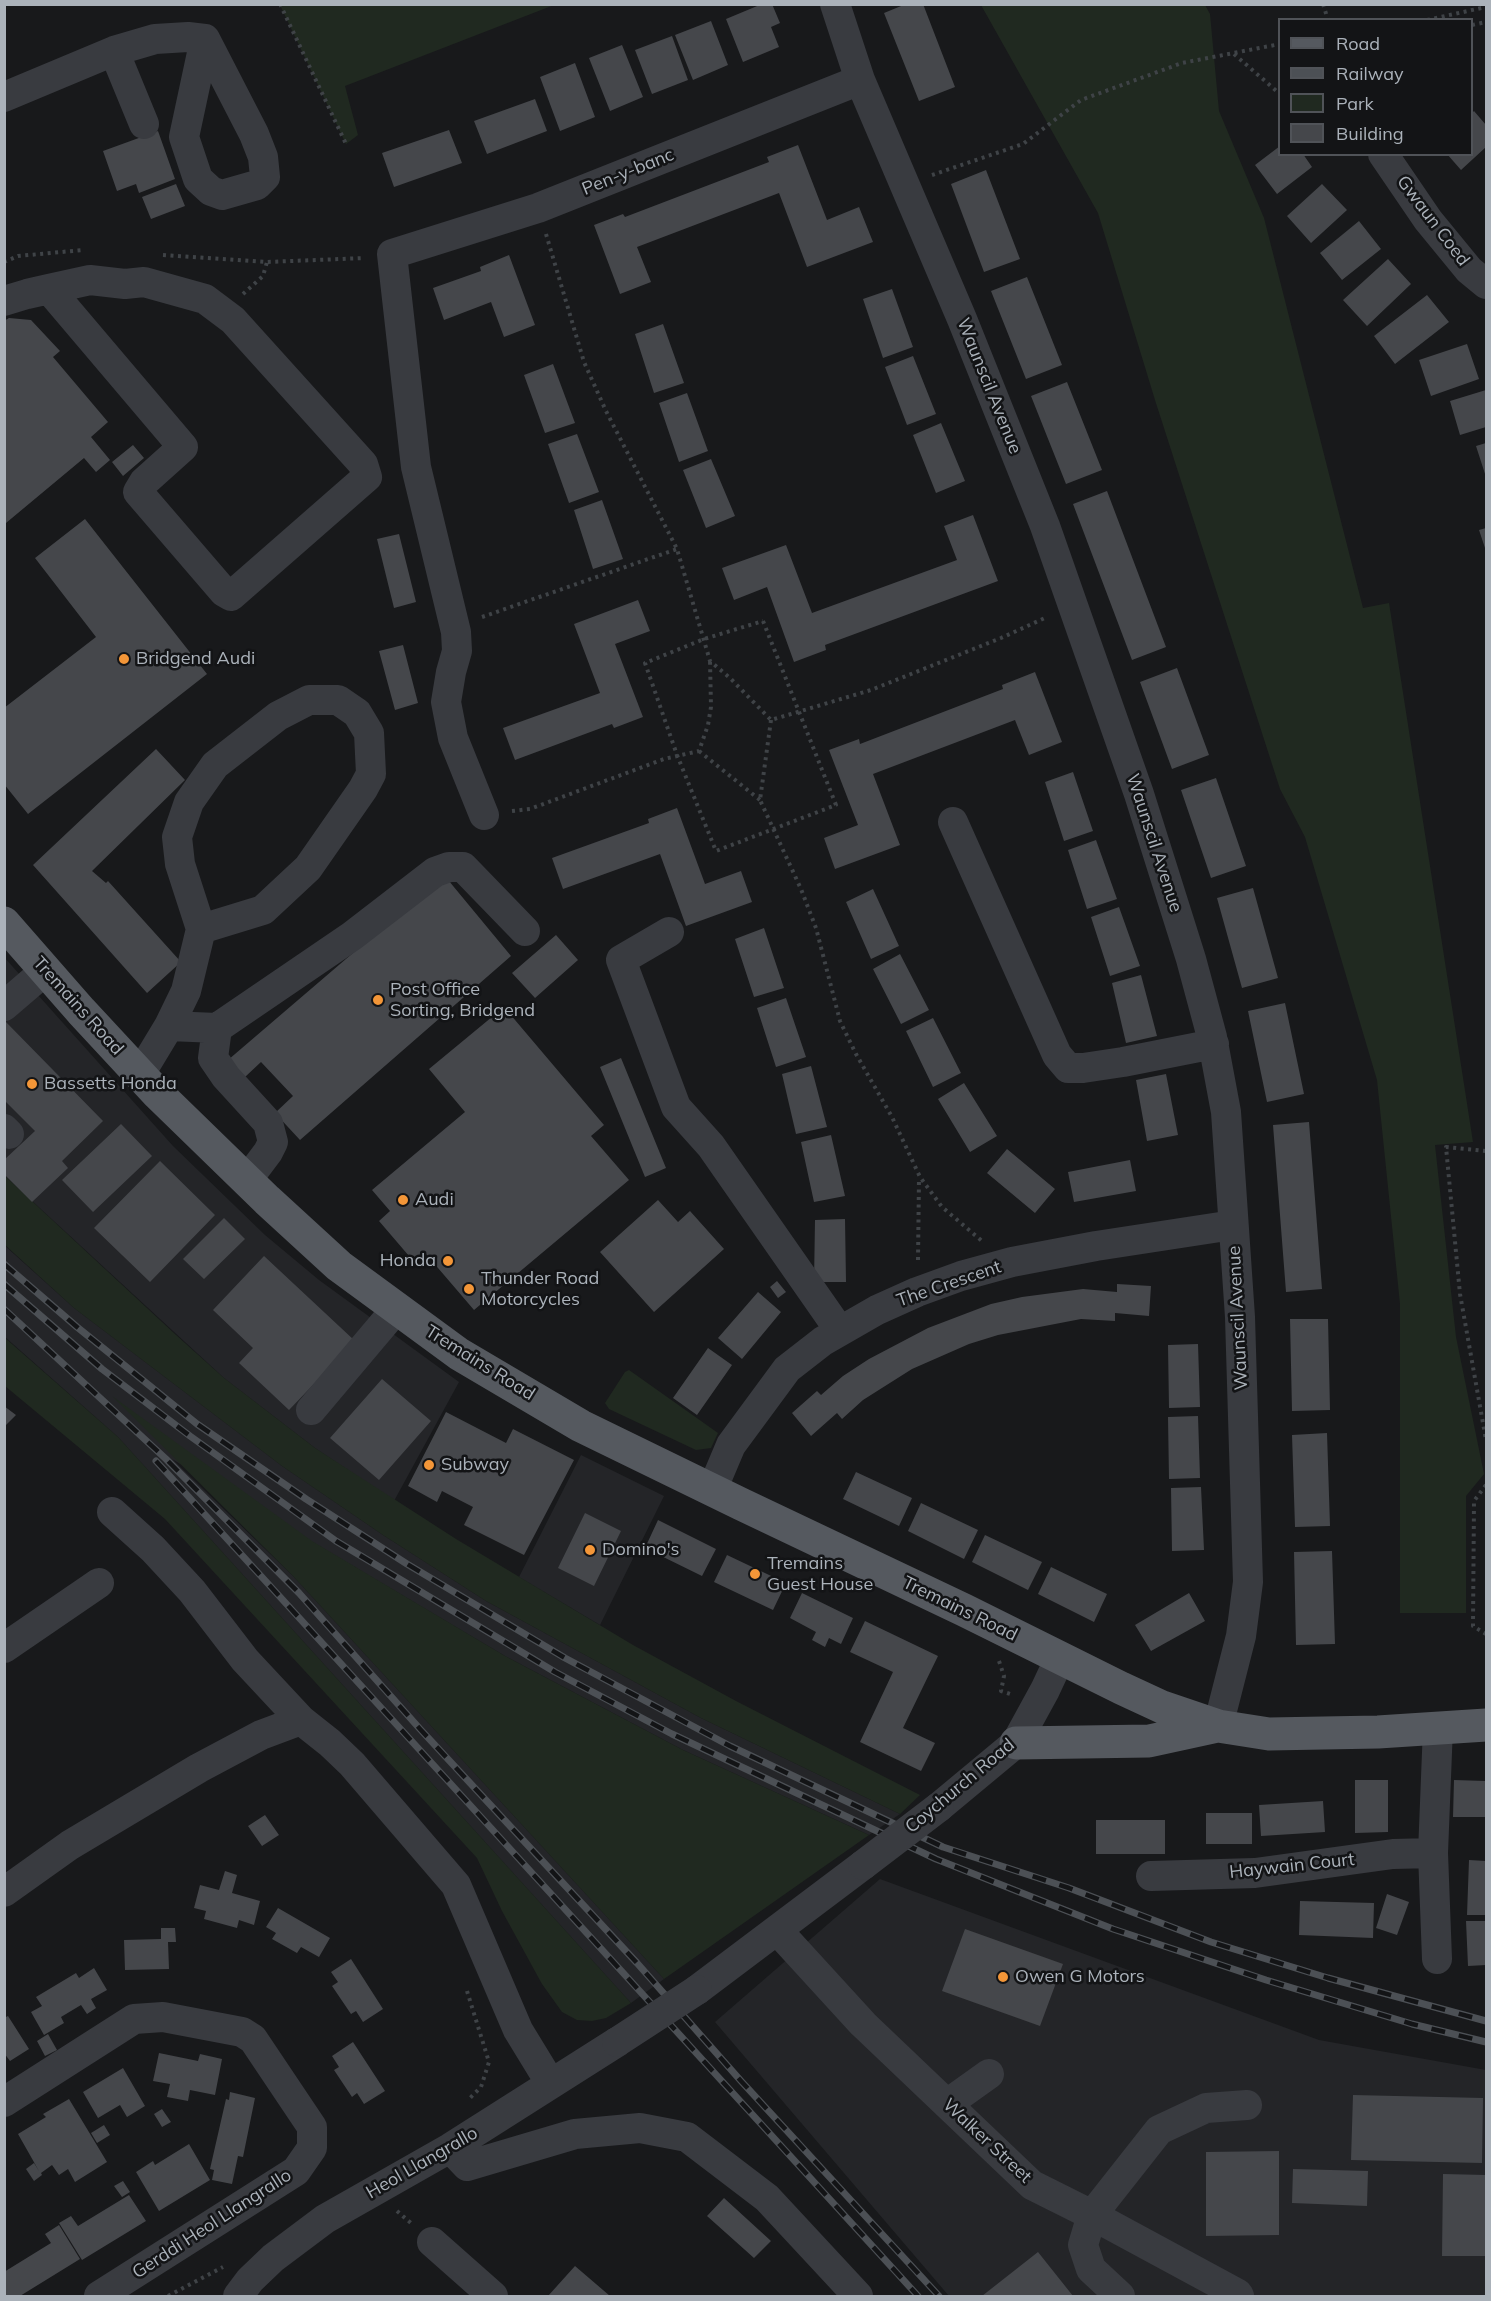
<!DOCTYPE html>
<html>
<head>
<meta charset="utf-8">
<style>
  body { margin:0 }
  #map { position:relative; width:1491px; height:2301px; overflow:hidden; background:#18191b; font-family:Mulish,sans-serif }
  canvas { display:block }
  .frame { position:absolute; inset:0; border:6px solid #abb2ba; pointer-events:none }
  .legend { position:absolute; left:1278px; top:18px; width:195px; height:138px; box-sizing:border-box; background:#131416; border:2px solid #505358; margin:0; padding:8px 10px; list-style:none; font-size:18px; color:#abb2ba }
  .legend li { display:flex; align-items:center; gap:12px; height:30px }
  .legend b { width:30px; border:2px solid #505358 }
</style>
</head>
<body>
<div id="map">
<canvas width="1491" height="2301"></canvas>
<div class="frame"></div>
<ul class="legend">
<li><b style="height:8px;background:#55595f"></b>Road</li>
<li><b style="height:8px;background:#4c5055"></b>Railway</li>
<li><b style="height:16px;background:#202920"></b>Park</li>
<li><b style="height:16px;background:#45474b"></b>Building</li>
</ul>
</div>
<script>
const ctx = document.querySelector('canvas').getContext('2d');
ctx.lineJoin = 'round';
function paint(path, color) { ctx.fillStyle = color; ctx.fill(path, 'evenodd'); }
const toPath = rows => new Path2D(rows.map(r => 'M' + r).join(''));
function stroke(path, color, width, dash) { ctx.strokeStyle = color; ctx.lineWidth = width; ctx.lineCap = dash ? 'butt' : 'round'; ctx.setLineDash(dash || []); ctx.stroke(path); }
function drawText(font, color, halo, rows, align = 'center') {
  ctx.font = font + ' Mulish,sans-serif'; ctx.lineWidth = 5; ctx.setLineDash([]); ctx.textBaseline = 'middle'; ctx.strokeStyle = halo; ctx.fillStyle = color; for (const [text, x, y, turn = 0] of rows) {
    ctx.save(); ctx.translate(x, y); ctx.rotate((+turn || 0) * Math.PI / 180); ctx.textAlign = isNaN(turn) ? turn : align; if (halo) ctx.strokeText(text, 0, 0); ctx.fillText(text, 0, 0); ctx.restore();
  }
}
const built = toPath([
  [4,957,173,1146,265,1235,319,1280,459,1382,394,1501,315,1448,224,1378,5,1176],
  [4,1245,74,1308,282,1466,383,1535,486,1601,701,1718,900,1814,869,1835,683,1750,505,1656,172,1459,293,1576,664,1979,631,2003,118,1437,5,1337],
  [581,1455,664,1496,600,1625,519,1577],
  [880,1879,1319,2040,1486,2070,1486,2296,949,2296,715,2022]
]);
const green = toPath([
  [280,5,554,5,345,86,358,135,346,144],
  [981,5,1205,5,1210,14,1219,111,1264,218,1363,608,1389,603,1473,1142,1435,1145,1456,1337,1484,1474,1466,1496,1466,1613,1400,1613,1400,1304,1377,1080,1305,837,1280,789,1155,400,1098,213],
  [5,1176,176,1335,224,1378,315,1448,456,1539,633,1645,736,1701,920,1795,900,1814,701,1718,486,1601,383,1535,282,1466,74,1308,5,1245],
  [4,1337,118,1437,631,2003,606,2018,592,2021,577,2020,562,2012,542,1984,502,1911,477,1858,165,1519,5,1386],
  [629,1370,718,1433,711,1448,696,1450,609,1409,605,1403,625,1372],
  [112,1396,312,1541,505,1656,683,1750,869,1835,664,1979,293,1576]
]);
const building = toPath([
  [762,4,772,4,780,23,771,27,779,47,743,62,726,19],
  [906,4,923,4,955,87,919,101,884,13],
  [711,21,728,65,693,80,675,35],
  [672,36,688,80,652,94,635,50],
  [622,45,643,97,610,111,589,58],
  [575,63,595,117,560,131,540,77],
  [535,99,547,131,487,154,474,121],
  [1474,111,1486,125,1486,147,1461,170,1447,154,1472,154,1472,113],
  [449,130,462,163,394,187,382,153],
  [158,131,175,179,139,193,136,184,117,191,103,151],
  [798,145,827,220,859,207,873,242,807,267,779,193,637,247,651,282,620,294,594,225,623,214,625,217,769,162,767,157],
  [1280,146,1280,154,1303,154,1312,167,1277,194,1255,165],
  [986,170,1020,259,984,272,951,184],
  [176,184,185,206,151,219,142,197],
  [1322,184,1347,210,1311,243,1287,216],
  [1359,221,1381,249,1342,280,1320,253],
  [509,255,535,325,504,337,491,302,444,320,433,288,481,271,480,267],
  [1388,259,1411,284,1367,326,1343,300],
  [1027,277,1062,365,1026,379,991,291],
  [892,289,913,347,883,358,863,299],
  [1427,295,1449,322,1395,364,1374,336],
  [9,318,31,320,60,351,53,357,108,422,91,437,110,460,96,472,84,458,6,523,4,521,4,321],
  [663,324,684,383,654,393,635,334],
  [1467,344,1479,379,1431,396,1419,360],
  [913,356,936,414,907,425,885,367],
  [553,364,575,423,545,433,524,375],
  [1067,382,1102,470,1066,484,1031,396],
  [1486,390,1486,427,1460,435,1450,401],
  [687,393,708,451,679,462,659,403],
  [941,423,965,481,936,493,913,435],
  [577,434,599,492,569,503,548,444],
  [1486,443,1486,477,1476,446],
  [133,445,144,458,123,476,112,462],
  [711,459,735,516,706,528,683,470],
  [1107,491,1166,647,1132,660,1073,504],
  [602,500,623,559,593,569,574,510],
  [973,515,998,581,825,645,826,650,794,662,767,587,734,600,722,568,786,545,812,613,957,560,944,526],
  [85,519,207,674,28,814,4,784,4,708,96,637,35,558],
  [1486,528,1486,551,1479,530],
  [399,534,416,602,394,608,377,539],
  [638,600,650,631,615,644,643,717,614,728,612,724,515,760,503,728,600,693,574,624],
  [403,645,418,703,395,710,379,651],
  [1177,668,1209,755,1172,769,1140,682],
  [1035,672,1062,742,1029,755,1015,720,873,774,900,845,835,869,824,838,858,825,829,750,859,739,860,744,1003,689,1002,685],
  [156,749,185,780,92,871,106,883,108,881,181,962,147,993,33,865],
  [1073,772,1093,831,1064,841,1045,782],
  [1216,778,1246,866,1211,878,1181,790],
  [677,808,705,884,741,871,752,902,686,926,660,854,563,889,552,858,649,823,648,819],
  [1096,840,1117,899,1087,909,1068,850],
  [444,875,511,956,300,1140,275,1113,293,1096,261,1062,245,1077,228,1060],
  [1253,888,1278,978,1242,988,1217,898],
  [873,889,899,946,871,959,846,902],
  [1119,907,1140,966,1110,976,1091,917],
  [764,928,784,988,754,997,735,939],
  [556,935,578,960,535,998,512,973],
  [900,954,929,1010,901,1024,873,969],
  [1141,975,1157,1036,1126,1043,1112,983],
  [786,998,806,1057,776,1067,757,1008],
  [1285,1003,1304,1094,1267,1102,1248,1011],
  [504,1007,604,1125,591,1136,629,1180,474,1310,426,1254,415,1263,379,1221,390,1211,372,1190,465,1112,429,1069],
  [933,1018,961,1073,933,1087,906,1031],
  [4,1020,103,1121,62,1161,68,1168,32,1202,4,1174,4,1160,35,1131,4,1100],
  [621,1058,666,1168,645,1177,600,1067],
  [811,1066,827,1127,796,1134,782,1074],
  [1166,1074,1178,1135,1147,1141,1136,1080],
  [964,1083,997,1136,970,1152,938,1099],
  [1309,1122,1322,1289,1286,1292,1273,1125],
  [121,1124,152,1156,93,1212,62,1180],
  [831,1135,845,1196,814,1202,801,1142],
  [1007,1149,1055,1189,1035,1213,987,1173],
  [1130,1160,1136,1191,1074,1202,1068,1172],
  [160,1161,215,1215,150,1282,94,1228],
  [658,1200,678,1222,690,1211,724,1249,654,1312,600,1252],
  [224,1218,245,1239,204,1279,183,1259],
  [845,1219,846,1282,814,1282,815,1220],
  [264,1256,355,1341,289,1410,239,1363,253,1348,213,1310],
  [777,1281,786,1292,778,1298,770,1287],
  [1117,1284,1151,1286,1149,1316,1115,1313,1115,1321,1081,1319,998,1335,969,1344,912,1369,863,1400,842,1419,837,1413,811,1436,792,1413,817,1391,821,1395,843,1376,869,1359,928,1328,991,1304,1022,1297,1083,1289,1117,1292],
  [758,1292,781,1312,742,1359,718,1338],
  [1290,1319,1328,1319,1330,1410,1292,1411],
  [1198,1344,1200,1407,1169,1408,1168,1345],
  [708,1348,732,1365,697,1415,673,1398],
  [382,1379,431,1421,379,1480,330,1438],
  [4,1406,16,1415,4,1427],
  [446,1412,506,1443,513,1429,574,1460,524,1555,464,1525,473,1507,442,1491,437,1502,408,1486],
  [1198,1416,1200,1478,1169,1479,1168,1417],
  [1327,1433,1330,1526,1295,1527,1292,1435],
  [856,1472,912,1498,899,1526,843,1499],
  [1201,1487,1204,1550,1172,1551,1171,1488],
  [921,1503,978,1530,964,1559,908,1531],
  [585,1513,621,1531,594,1586,558,1568],
  [658,1520,716,1549,702,1576,645,1548],
  [985,1535,1042,1562,1028,1590,972,1562],
  [1332,1551,1335,1644,1296,1645,1294,1552],
  [727,1555,786,1583,773,1610,714,1582],
  [1051,1567,1107,1594,1094,1622,1038,1594],
  [802,1593,853,1618,841,1644,829,1638,825,1647,812,1640,816,1632,790,1618],
  [1189,1593,1205,1621,1151,1651,1135,1625],
  [865,1621,938,1656,903,1728,935,1743,921,1771,860,1742,893,1672,850,1652],
  [1355,1780,1388,1780,1388,1832,1355,1833],
  [1454,1780,1486,1781,1486,1817,1453,1817],
  [1323,1801,1325,1832,1261,1836,1259,1805],
  [1206,1813,1252,1813,1252,1844,1206,1844],
  [265,1815,279,1835,262,1846,248,1826],
  [1096,1820,1165,1820,1165,1854,1096,1854],
  [1469,1860,1486,1861,1486,1915,1467,1915],
  [225,1871,237,1875,232,1893,260,1901,254,1925,239,1920,237,1928,204,1919,206,1911,194,1908,200,1885,219,1890],
  [1387,1894,1409,1902,1397,1935,1376,1928],
  [1300,1901,1374,1903,1373,1938,1299,1935],
  [278,1908,330,1938,319,1957,301,1947,297,1953,272,1939,276,1933,266,1927],
  [1466,1921,1486,1921,1486,1965,1468,1966],
  [161,1928,175,1928,176,1942,168,1942,169,1969,125,1970,124,1940,161,1939],
  [965,1929,1063,1964,1040,2026,942,1991],
  [351,1959,383,2009,363,2022,356,2011,351,2014,332,1986,338,1982,331,1972],
  [94,1968,107,1990,91,1999,96,2008,87,2014,81,2005,61,2017,64,2023,44,2035,31,2012,42,2006,36,1997,76,1973,79,1978],
  [8,2016,29,2049,10,2061,4,2053,4,2018],
  [48,2034,57,2050,45,2056,37,2041],
  [353,2042,385,2091,364,2104,357,2093,352,2097,334,2070,339,2067,332,2056],
  [159,2053,198,2061,200,2054,222,2059,215,2095,190,2090,188,2101,167,2097,170,2084,153,2081],
  [123,2068,145,2106,127,2117,120,2105,98,2118,83,2092],
  [230,2092,255,2098,243,2157,238,2156,232,2184,212,2180,214,2170,210,2169,226,2099,229,2100],
  [1353,2095,1483,2098,1482,2163,1351,2160],
  [69,2099,107,2162,75,2182,68,2169,59,2175,52,2165,41,2173,42,2175,34,2181,26,2169,34,2163,39,2171,18,2134,46,2117,43,2114],
  [162,2109,171,2122,162,2127,154,2114],
  [104,2125,110,2135,97,2143,91,2133],
  [189,2144,210,2180,159,2211,136,2172,153,2161,155,2165],
  [1279,2151,1279,2235,1206,2236,1206,2152],
  [1293,2169,1368,2171,1367,2206,1292,2203],
  [1443,2174,1486,2175,1486,2256,1442,2256],
  [123,2181,130,2192,122,2197,114,2186],
  [129,2195,146,2221,82,2260,59,2223,71,2216,78,2226],
  [724,2198,771,2241,754,2258,707,2216],
  [59,2225,80,2259,20,2296,4,2296,6,2283,4,2272,51,2243,45,2234],
  [1038,2252,1073,2296,982,2296],
  [575,2266,610,2296,548,2296]
]);
const path = toPath([
  [280,4,346,144],
  [1323,4,1328,20],
  [1427,20,1486,7],
  [1472,25,1486,22],
  [1234,54,1280,94],
  [932,175,1023,144,1081,100,1182,63,1280,44],
  [546,234,584,362,606,411,677,549,710,661,730,678,771,720,871,690,1001,638,1047,617],
  [163,255,267,262,365,258],
  [4,262,18,256,83,250],
  [243,294,263,276,267,262],
  [482,617,677,549],
  [763,621,836,805,716,851,677,755,645,663,704,639,763,621],
  [771,720,760,800,801,889,816,928,840,1021,856,1054,892,1117,920,1177,942,1207,982,1241],
  [699,751,760,800],
  [512,811,530,809,664,759,699,751,708,725,711,707,710,661],
  [1486,1151,1446,1147,1460,1294,1486,1440],
  [918,1260,919,1178],
  [1486,1485,1474,1501,1473,1626,1486,1634],
  [999,1661,1004,1676,1001,1691,1010,1694],
  [467,1991,489,2062,481,2087,470,2098],
  [397,2211,412,2224],
  [168,2296,223,2267]
]);
const minor = toPath([
  [835,4,860,80,962,319,1045,526,1139,794,1191,959,1212,1037,1226,1112,1240,1317,1248,1582,1241,1636,1218,1726],
  [205,39,254,134,263,157,265,177,257,185,222,195,211,191,198,179,184,137,205,39],
  [114,51,144,124],
  [4,97,114,51,155,39,188,37,205,39],
  [1383,154,1428,220,1469,270,1486,284],
  [4,301,27,294,49,289,90,280,125,284,144,282,205,299,233,320,363,464,367,477,231,596,224,592,138,492,144,482,183,447,49,289],
  [484,815,453,738,446,702,451,672,457,651,456,632,416,467,392,254,538,208,860,80],
  [953,822,1057,1055,1068,1068,1083,1068,1123,1062,1214,1044],
  [669,932,621,960,676,1107,711,1146,840,1331],
  [4,1006,46,970],
  [169,1026,217,1028,352,936,435,872,449,867,463,867,525,931],
  [217,1028,213,1058,226,1077,268,1123,273,1142,268,1152,247,1180],
  [140,1074,169,1026,186,991,201,929,180,864,177,837,189,802,215,765,278,716,309,700,338,700,357,713,369,733,371,774,363,789,308,868,263,910,201,929],
  [4,1129,9,1134],
  [311,1410,397,1308],
  [712,1490,731,1445,787,1369,823,1341,877,1310,917,1292,961,1276,1012,1262,1096,1246,1233,1225],
  [112,1512,153,1549,192,1591,245,1660,301,1720],
  [4,1648,99,1583],
  [939,1807,1016,1743,1045,1690,1060,1658],
  [1151,1876,1255,1873,1393,1854,1433,1853],
  [4,1892,70,1845,199,1768,261,1735,301,1720,330,1743,352,1764,456,1885,518,2030,551,2084],
  [777,1930,863,2024,1032,2185,1092,2215,1238,2294,1239,2296],
  [1437,1959,1433,1853,1438,1727],
  [697,1990,863,1865],
  [4,2102,134,2019,163,2017,242,2032,253,2039,312,2127,312,2148,296,2171,99,2296],
  [947,2104,989,2074],
  [450,2148,467,2166,575,2134,640,2128,687,2137,767,2198,858,2296],
  [432,2242,493,2296],
  [238,2296,250,2280,273,2258,325,2219,450,2148,617,2042],
  [1120,2296,1091,2269,1083,2245,1092,2215,1159,2130,1206,2108,1247,2105]
]);
const major = toPath([
  [4,923,81,1011,158,1094,267,1200,339,1266,459,1354,581,1426,741,1504,964,1610,1121,1688,1162,1707,1218,1726,1269,1734,1378,1732,1486,1725],
  [1016,1743,1149,1741,1218,1726]
]);
const rail = toPath([
  [4,1264,77,1327,197,1424,306,1499,407,1564,565,1658,730,1746,943,1847,1069,1888,1211,1942,1328,1978,1486,2021],
  [4,1284,102,1369,190,1436,336,1541,555,1672,672,1734,936,1859,1113,1929,1266,1980,1412,2024,1486,2042],
  [4,1309,166,1459,299,1593,420,1729,637,1963,741,2081,939,2296],
  [156,1461,918,2296]
]);
const minorBridge = toPath([
  [863,1865,939,1807],
  [617,2042,697,1990]
]);
const markers = [
  [124,659,6,"#f39638"],
  [378,1000,6,"#f39638"],
  [32,1084,6,"#f39638"],
  [403,1200,6,"#f39638"],
  [448,1261,6,"#f39638"],
  [469,1289,6,"#f39638"],
  [429,1465,6,"#f39638"],
  [590,1550,6,"#f39638"],
  [755,1574,6,"#f39638"],
  [1003,1977,6,"#f39638"]
];
const streetNames = [
  ["Pen-y-banc",628,172,-22],
  ["Gwaun Coed",1433,221,53],
  ["Waunscil Avenue",989,386,68],
  ["Waunscil Avenue",1154,843,72],
  ["Tremains Road",78,1006,48],
  ["The Crescent",949,1284,-19],
  ["Waunscil Avenue",1238,1318,-93],
  ["Tremains Road",480,1363,32],
  ["Tremains Road",960,1609,26],
  ["Coychurch Road",960,1786,-40],
  ["Haywain Court",1292,1866,-6],
  ["Walker Street",987,2141,43],
  ["Heol Llangrallo",422,2163,-30],
  ["Gerddi Heol Llangrallo",212,2224,-33]
];
const poiNames = [
  ["Bridgend Audi",136,659],
  ["Post Office",390,990],
  ["Sorting, Bridgend",390,1011],
  ["Bassetts Honda",44,1084],
  ["Audi",415,1200],
  ["Honda",436,1261,"right"],
  ["Thunder Road",481,1279],
  ["Motorcycles",481,1300],
  ["Subway",441,1465],
  ["Domino's",602,1550],
  ["Tremains",767,1564],
  ["Guest House",767,1585],
  ["Owen G Motors",1015,1977]
];
paint(built, '#242528');
paint(green, '#202920');
paint(building, '#45474b');
stroke(path, '#3f4347', 4, [3, 4.5]);
stroke(minor, '#393b40', 30);
stroke(major, '#55595f', 33);
stroke(rail, '#4c5055', 7);
stroke(rail, '#131416', 4.5, [14]);
stroke(minorBridge, '#393b40', 30);
for (const [x, y, r, color] of markers) { const dot = new Path2D(); dot.arc(x, y, r, 0, 2 * Math.PI); ctx.fillStyle = color; ctx.fill(dot); stroke(dot, '#131416', 2); }
drawText('18px', '#abb2ba', '#131416', streetNames);
drawText('18px', '#abb2ba', '#131416', poiNames, 'left');
</script>
</body>
</html>
